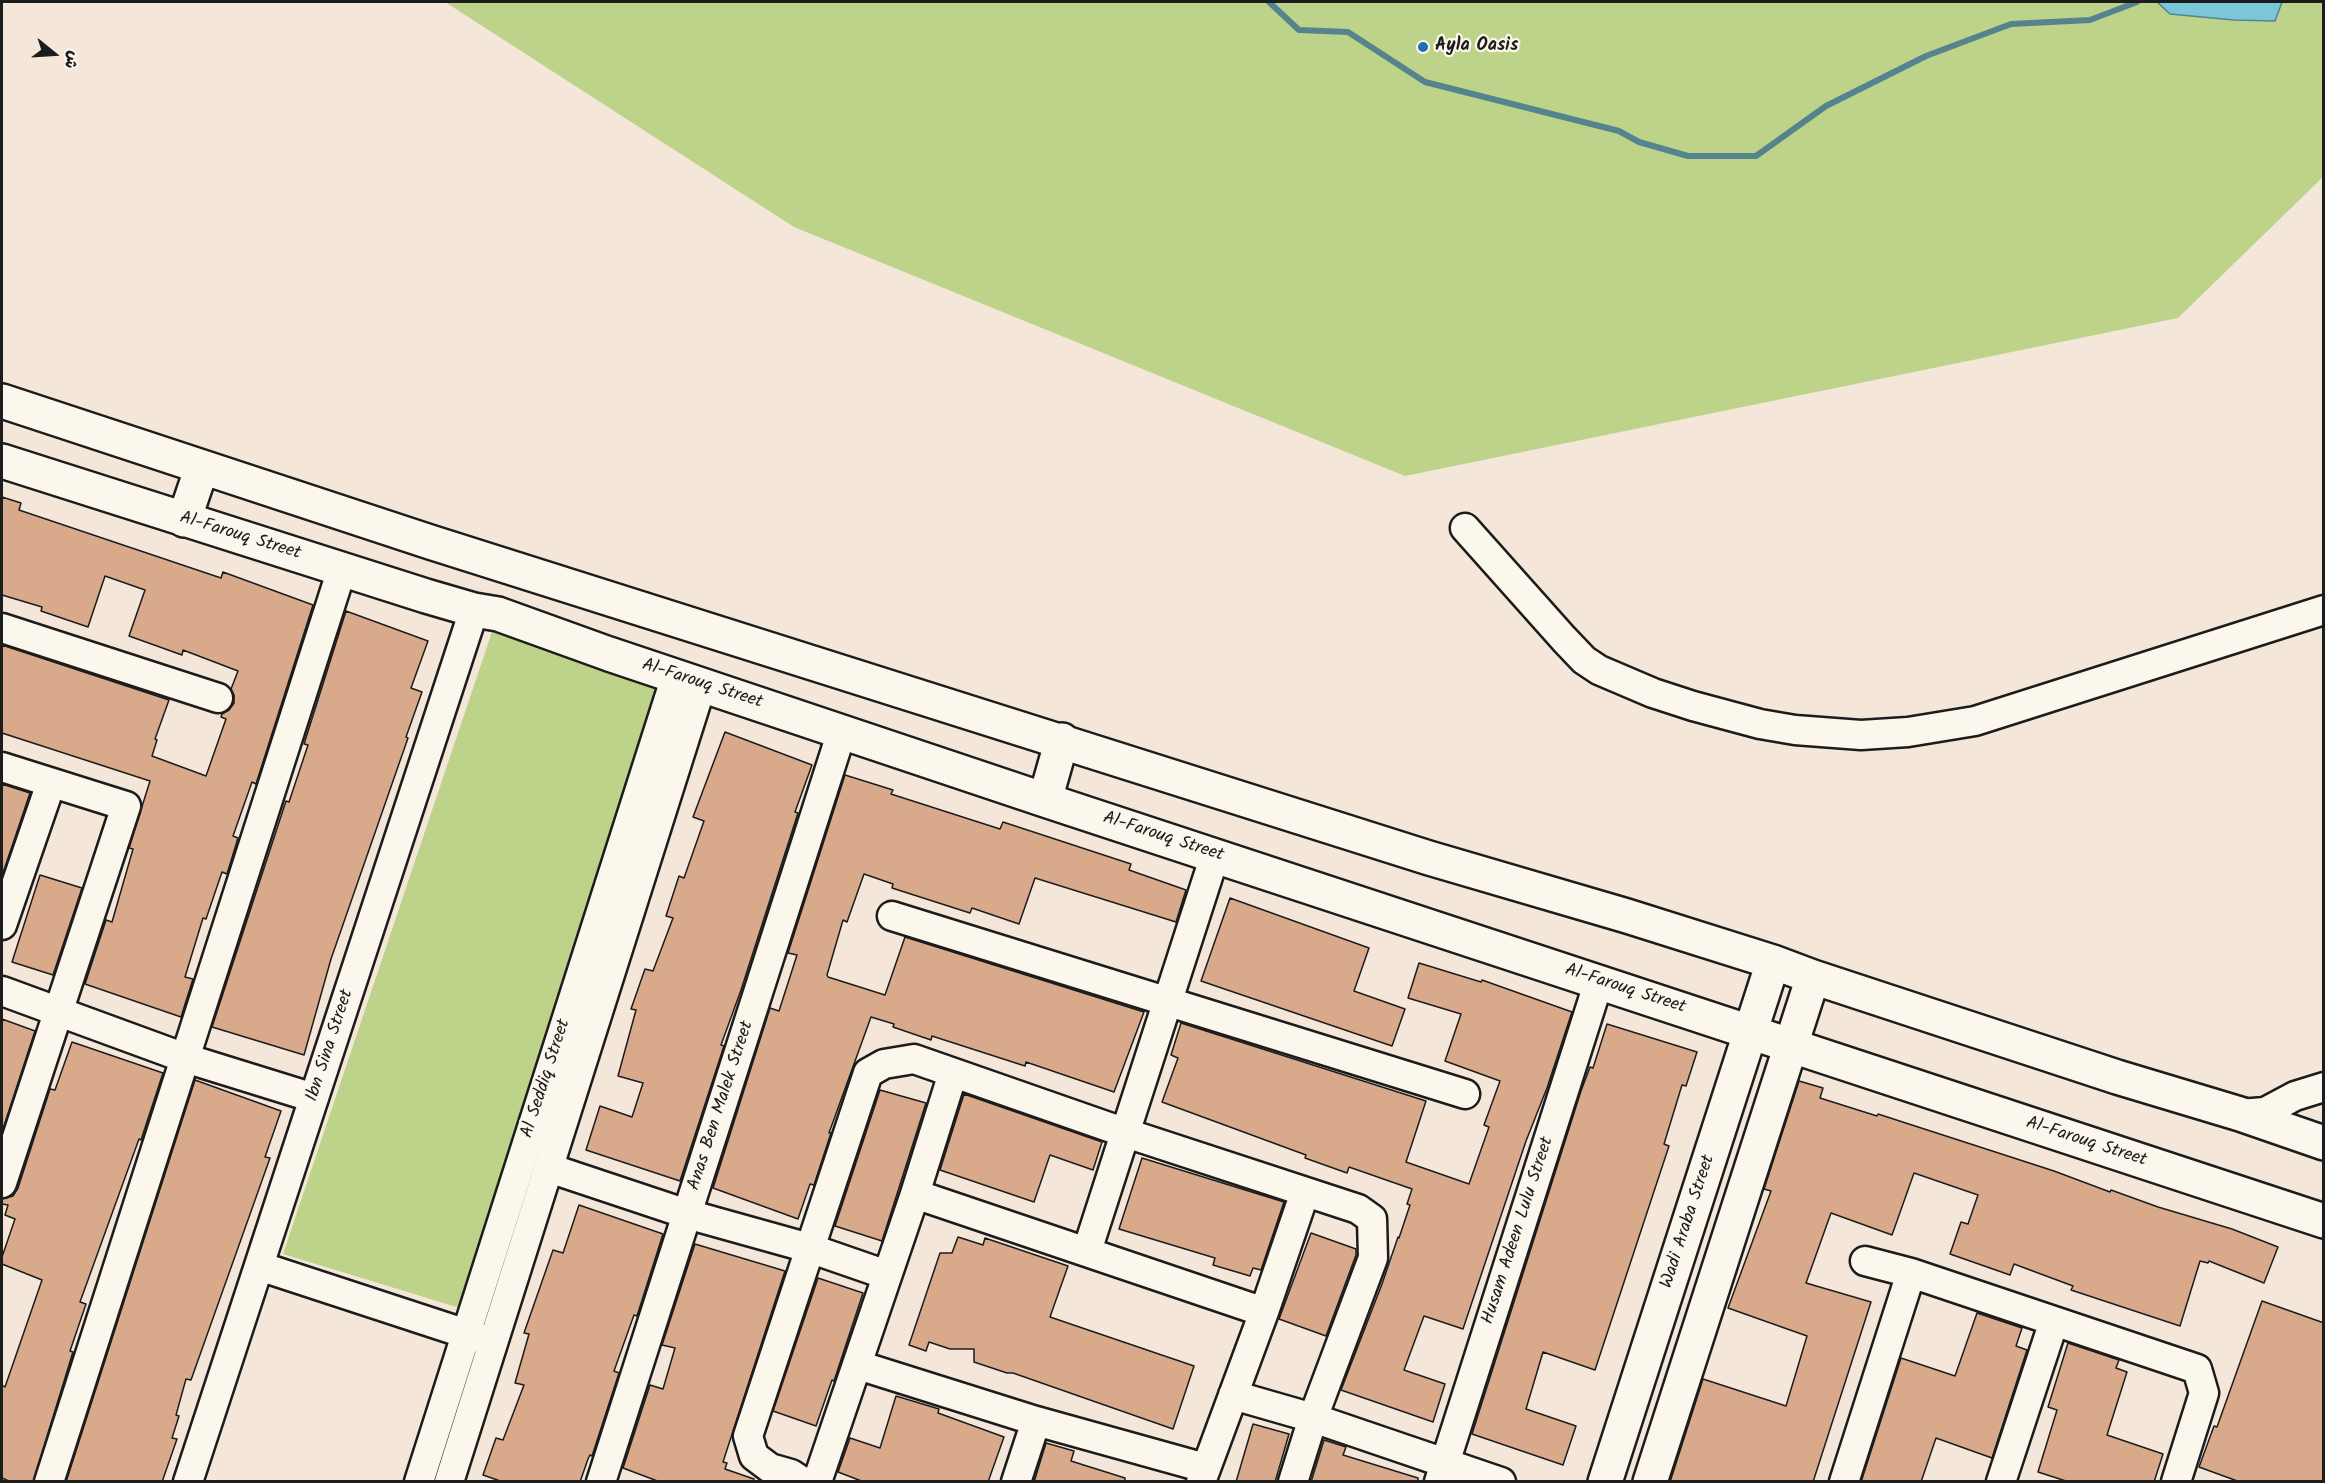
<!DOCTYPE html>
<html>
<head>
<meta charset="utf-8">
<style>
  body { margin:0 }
  #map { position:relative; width:2325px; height:1483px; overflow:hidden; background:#f4e7d9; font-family:Kalam,"Playpen Sans Arabic",sans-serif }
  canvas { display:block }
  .frame { position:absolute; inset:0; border:3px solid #1c1c1c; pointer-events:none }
  .north { position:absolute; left:24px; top:24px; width:60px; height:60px; -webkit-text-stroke:4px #fbf7ec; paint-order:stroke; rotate:108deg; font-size:16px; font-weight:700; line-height:24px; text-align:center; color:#1c1c1c }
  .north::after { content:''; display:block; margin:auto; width:21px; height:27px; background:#1c1c1c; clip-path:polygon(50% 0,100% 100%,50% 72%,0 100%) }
</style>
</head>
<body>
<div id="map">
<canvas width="2325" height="1483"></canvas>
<div class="frame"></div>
<div class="north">ش</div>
</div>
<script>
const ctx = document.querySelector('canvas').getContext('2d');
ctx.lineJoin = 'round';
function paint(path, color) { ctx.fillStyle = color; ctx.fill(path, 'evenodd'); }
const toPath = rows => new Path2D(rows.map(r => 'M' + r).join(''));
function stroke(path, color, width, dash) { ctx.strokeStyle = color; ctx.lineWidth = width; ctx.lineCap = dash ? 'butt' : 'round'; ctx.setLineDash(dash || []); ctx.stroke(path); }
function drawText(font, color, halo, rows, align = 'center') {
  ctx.font = font + ' Kalam,sans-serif'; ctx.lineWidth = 4.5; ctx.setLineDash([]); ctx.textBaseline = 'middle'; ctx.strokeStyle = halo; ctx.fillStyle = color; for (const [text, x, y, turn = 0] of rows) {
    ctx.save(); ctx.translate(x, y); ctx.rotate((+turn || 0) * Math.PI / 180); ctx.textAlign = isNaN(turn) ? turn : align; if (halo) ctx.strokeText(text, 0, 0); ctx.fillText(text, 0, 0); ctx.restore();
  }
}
const green = toPath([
  [445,2,2323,2,2323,177,2178,318,1405,476,794,227],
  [498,614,676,676,473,1312,283,1254]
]);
const water = toPath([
  [2157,2,2282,2,2275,21,2234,20,2170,14,2157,2]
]);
const stream = toPath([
  [1269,2,1299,30,1348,32,1425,82,1619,131,1639,142,1688,156,1756,156,1826,106,1926,56,2011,24,2090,20,2137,2]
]);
const building = toPath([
  [2,497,21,503,19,510,221,578,223,572,313,605,256,784,252,782,233,836,238,838,227,874,222,872,206,919,203,918,185,977,193,979,181,1017,85,984,106,920,112,922,133,849,129,848,150,781,2,733,2,645,169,700,155,739,157,740,152,756,206,776,226,719,221,717,222,714,229,710,234,703,234,695,231,689,238,671,183,650,182,655,129,636,145,590,105,576,88,627,41,611,42,607,2,595,2,497],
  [346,611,428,641,411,688,422,692,406,737,408,738,331,959,304,1055,212,1027,286,801,289,802,308,745,304,744,346,611],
  [725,732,812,765,795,812,798,813,741,990,721,1045,724,1046,680,1181,586,1150,600,1106,632,1117,643,1083,618,1076,636,1010,631,1009,645,969,653,971,673,918,666,916,679,876,684,878,704,821,693,817,725,732],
  [845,775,893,790,891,794,947,812,1000,829,1003,822,1131,864,1129,870,1186,890,1176,922,1035,878,1019,924,972,908,970,913,892,888,893,884,864,874,847,922,843,920,827,975,828,977,885,995,905,937,1144,1012,1114,1092,1026,1062,1025,1066,932,1036,931,1040,893,1027,894,1024,871,1017,829,1133,831,1133,814,1185,810,1184,798,1219,713,1188,770,1008,779,1011,797,955,788,953,845,775],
  [2,784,30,793,2,876,2,784],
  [40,875,82,888,53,975,12,962,40,875],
  [1230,898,1369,948,1354,991,1405,1009,1392,1046,1201,981,1230,898],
  [1419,963,1481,982,1482,980,1572,1012,1547,1088,1526,1141,1463,1329,1424,1316,1404,1370,1445,1384,1433,1422,1341,1390,1382,1284,1398,1237,1399,1238,1410,1205,1407,1204,1412,1189,1349,1167,1347,1173,1305,1158,1306,1155,1162,1102,1178,1058,1171,1055,1181,1023,1426,1101,1406,1162,1469,1184,1489,1127,1484,1125,1500,1081,1445,1061,1461,1014,1408,998,1419,963],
  [2,1019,35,1031,2,1132,2,1019],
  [1607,1024,1697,1052,1686,1086,1682,1085,1664,1144,1669,1146,1595,1370,1543,1352,1526,1409,1576,1426,1563,1465,1472,1434,1581,1091,1590,1067,1593,1068,1607,1024],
  [72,1042,163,1073,141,1140,139,1139,80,1302,86,1304,70,1351,73,1352,33,1482,11,1482,2,1478,2,1385,5,1387,42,1280,2,1264,2,1257,15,1219,5,1215,8,1205,2,1204,2,1199,13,1196,18,1188,50,1089,55,1090,72,1042],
  [195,1080,281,1111,265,1157,270,1158,191,1380,186,1379,176,1415,179,1416,172,1438,177,1439,162,1482,66,1482,195,1080],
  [1799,1081,1823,1088,1820,1098,1877,1116,1878,1114,2054,1171,2110,1192,2111,1190,2158,1207,2232,1229,2278,1247,2264,1283,2209,1261,2208,1263,2200,1261,2180,1326,2071,1290,2073,1286,2014,1264,2010,1275,1950,1254,1961,1222,1968,1224,1978,1195,1914,1173,1892,1235,1831,1213,1806,1283,1871,1302,1813,1482,1670,1482,1703,1379,1786,1406,1807,1336,1728,1308,1771,1191,1764,1189,1799,1081],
  [880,1090,926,1103,882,1241,835,1226,880,1090],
  [964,1094,1102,1142,1093,1170,1050,1155,1034,1202,940,1170,964,1094],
  [1142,1158,1284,1202,1261,1270,1253,1268,1250,1276,1213,1265,1215,1258,1119,1229,1142,1158],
  [579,1205,663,1234,637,1316,634,1315,614,1371,619,1373,592,1456,590,1455,588,1459,580,1482,503,1482,483,1475,496,1438,503,1440,524,1385,515,1383,529,1334,524,1333,553,1250,563,1253,579,1205],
  [1311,1233,1356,1249,1356,1255,1326,1336,1279,1319,1311,1233],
  [958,1237,983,1245,985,1238,1068,1266,1050,1317,1194,1366,1173,1429,1013,1373,1007,1373,974,1362,974,1349,950,1349,929,1342,926,1351,909,1345,940,1253,952,1253,958,1237],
  [695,1244,785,1271,723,1462,727,1463,725,1469,754,1479,753,1482,660,1482,623,1468,650,1385,663,1389,675,1348,662,1345,695,1244],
  [818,1278,863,1293,834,1381,832,1380,816,1426,773,1411,818,1278],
  [2262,1301,2324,1323,2324,1482,2240,1482,2199,1467,2214,1426,2217,1427,2262,1301],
  [1977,1313,2022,1328,2016,1346,2027,1350,1992,1458,1936,1438,1921,1482,1861,1482,1901,1358,1955,1376,1977,1313],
  [2068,1343,2119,1360,2116,1368,2127,1372,2107,1435,2163,1454,2154,1482,2069,1482,2038,1472,2057,1410,2048,1407,2068,1343],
  [896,1396,939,1409,938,1413,1004,1437,988,1482,864,1482,838,1472,850,1438,880,1448,896,1396],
  [1253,1424,1289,1434,1275,1482,1236,1482,1253,1424],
  [1324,1440,1346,1447,1343,1455,1418,1478,1418,1482,1311,1482,1324,1440],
  [1046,1443,1074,1451,1071,1461,1125,1478,1125,1482,1034,1482,1046,1443]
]);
const minor = toPath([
  [1465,528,1564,639,1584,660,1599,670,1653,693,1693,706,1760,724,1795,730,1861,735,1908,732,1975,721,2324,610],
  [2,628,218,698],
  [2,767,126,806,2,1183],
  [892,916,1465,1094],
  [2,925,51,783],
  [2,991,185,1058,314,1098],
  [2240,1114,2265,1112,2295,1096,2324,1087],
  [549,1168,687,1214,809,1248,887,1275],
  [915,1194,1264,1312],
  [1087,1251,1215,855],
  [1865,1261,1911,1273,2197,1369,2204,1393,2176,1482],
  [259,1266,485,1340],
  [858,1365,1036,1421,1205,1468],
  [1233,1395,1313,1418,1501,1482],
  [49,1482,342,569],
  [188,1482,474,610],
  [419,1482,676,676],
  [449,1482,702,684],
  [601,1482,842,731],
  [803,1482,791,1474,770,1468,754,1456,748,1436,868,1073,884,1064,914,1059,1126,1133,1358,1209,1372,1219,1373,1258,1313,1418,1293,1482],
  [817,1482,915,1194,953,1073],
  [1016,1482,1036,1421],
  [1201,1482,1264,1312,1305,1192],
  [1439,1482,1599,981],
  [1844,1482,1911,1273],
  [2001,1482,2054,1321]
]);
const major = toPath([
  [2,401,430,542,1429,858,1627,916,1773,962,1813,977,2117,1077,2240,1114,2324,1143],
  [2,461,426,596,474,610,498,614,609,654,1045,800,2324,1221],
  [184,520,202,467],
  [1045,800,1062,740],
  [1605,1482,1773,962],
  [1650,1482,1813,977]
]);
const markers = [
  [1423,47,6,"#1f6fb2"]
];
const poiNames = [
  ["Ayla Oasis",1435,47]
];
const streetNames = [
  ["Al-Farouq Street",240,537,17],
  ["Al-Farouq Street",702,685,18],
  ["Al-Farouq Street",1163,838,18],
  ["Al-Farouq Street",1625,990,18],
  ["Ibn Sina Street",331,1046,-72],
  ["Al Seddiq Street",547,1079,-72],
  ["Anas Ben Malek Street",722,1106,-72],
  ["Al-Farouq Street",2086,1143,18],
  ["Wadi Araba Street",1689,1222,-72],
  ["Husam Adeen Lulu Street",1519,1231,-72]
];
paint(green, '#bcd389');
paint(water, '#7bc7da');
stroke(water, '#55838e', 1.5);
stroke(stream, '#55838e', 6);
paint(building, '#d9a98b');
stroke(building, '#1c1c1c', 1.5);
stroke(minor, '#1c1c1c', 33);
stroke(major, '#1c1c1c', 38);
stroke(minor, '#fbf7ec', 28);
stroke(major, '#fbf7ec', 33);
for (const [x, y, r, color] of markers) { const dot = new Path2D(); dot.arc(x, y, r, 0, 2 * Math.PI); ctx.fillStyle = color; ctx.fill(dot); stroke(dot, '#fbf7ec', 2); }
drawText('bold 18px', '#1c1c1c', '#fbf7ec', poiNames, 'left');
drawText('18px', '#1c1c1c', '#fbf7ec', streetNames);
</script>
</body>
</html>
